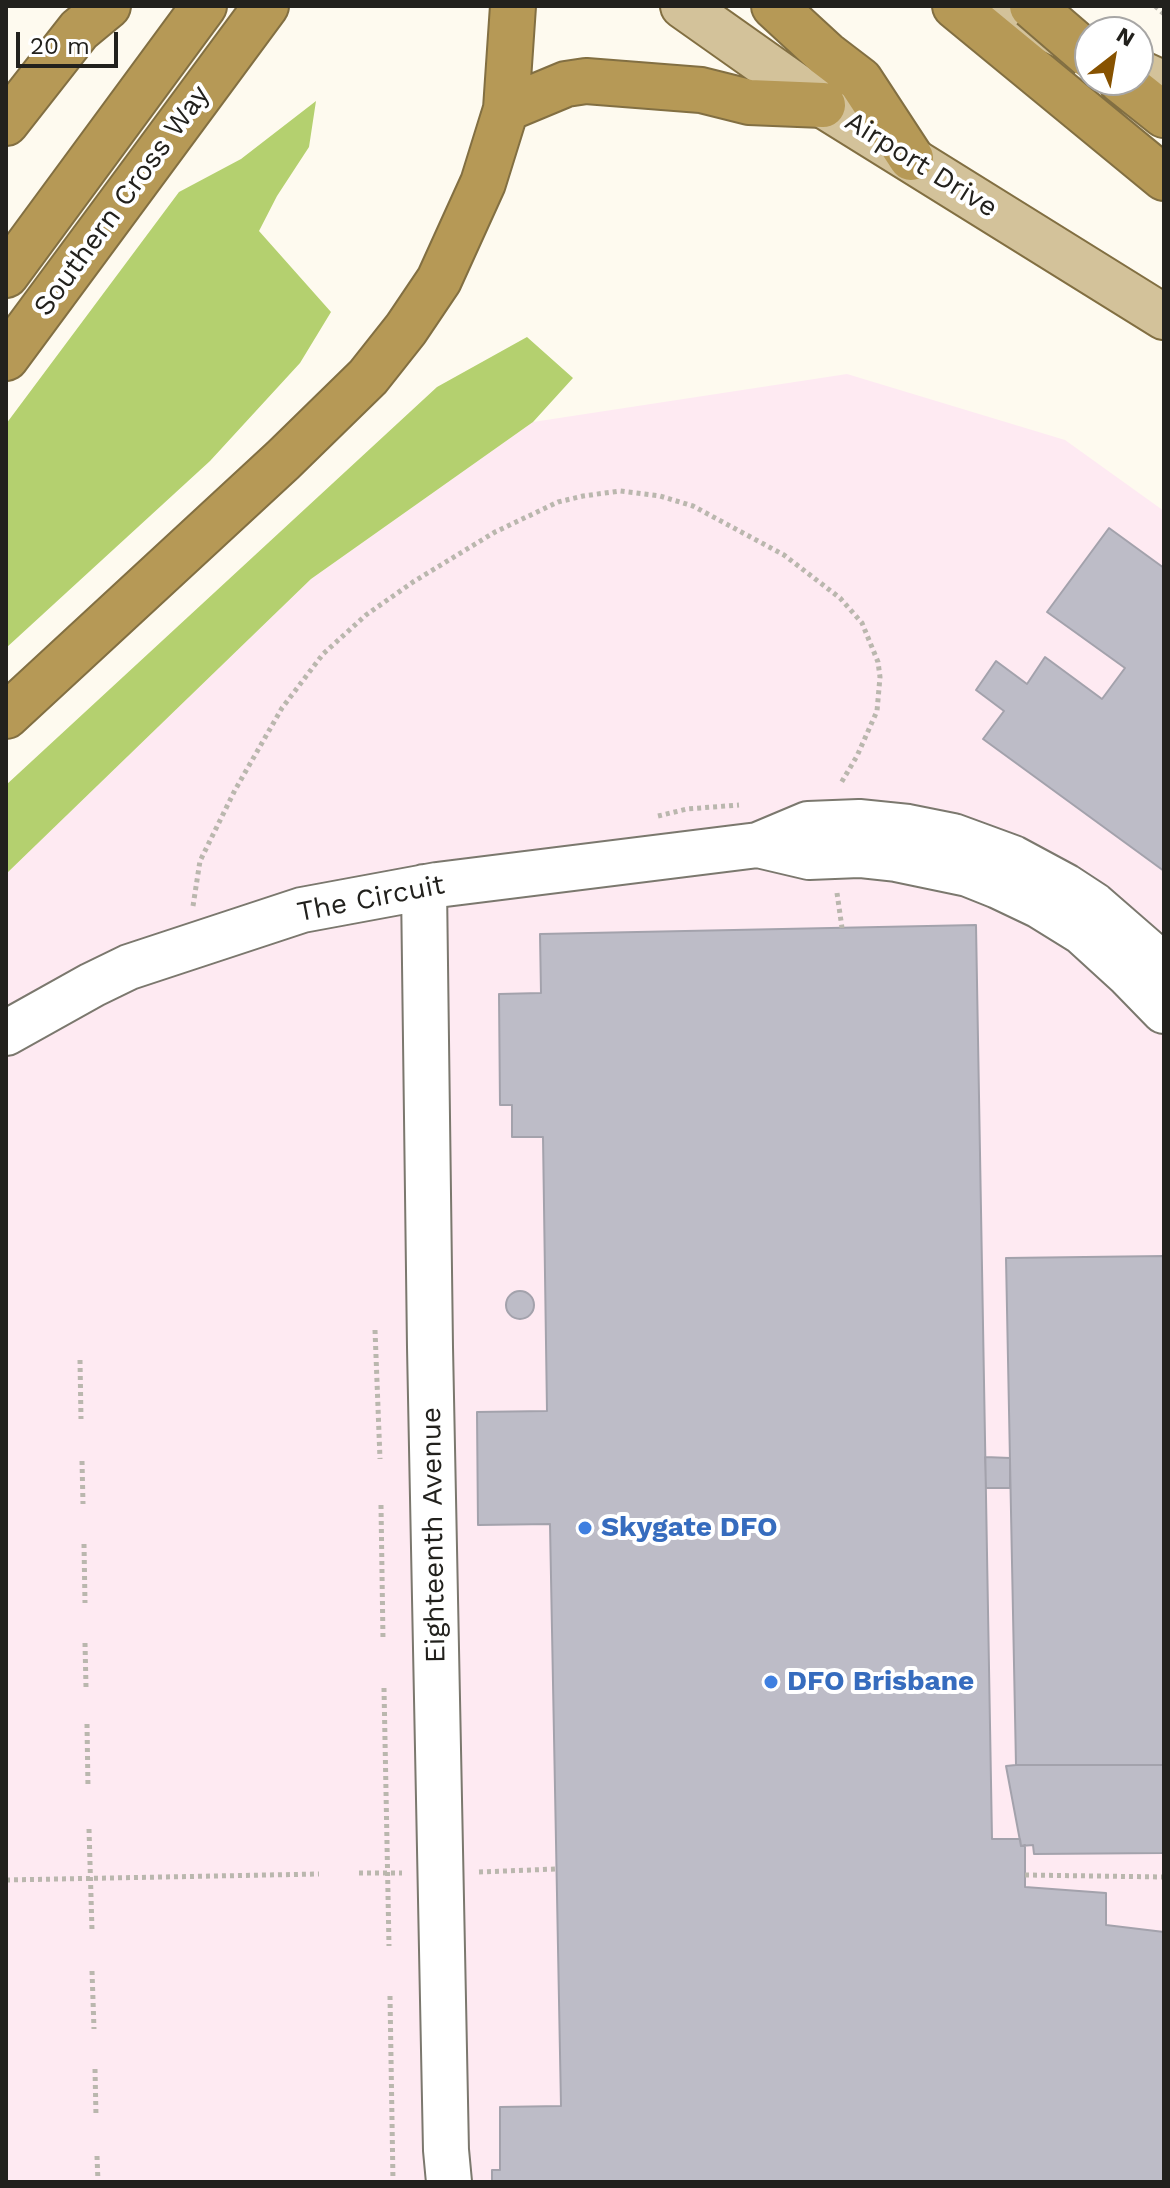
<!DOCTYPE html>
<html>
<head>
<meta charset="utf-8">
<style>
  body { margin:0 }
  #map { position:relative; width:1170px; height:2188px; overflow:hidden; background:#fefaef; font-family:"Work Sans",sans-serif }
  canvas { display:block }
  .frame { position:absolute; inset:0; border:8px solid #22211d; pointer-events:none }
  .north { position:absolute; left:1074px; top:16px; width:80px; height:80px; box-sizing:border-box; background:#fff; border:2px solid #a7a6a5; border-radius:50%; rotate:31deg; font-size:22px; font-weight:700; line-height:32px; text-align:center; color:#22211d }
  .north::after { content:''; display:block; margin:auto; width:28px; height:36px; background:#875200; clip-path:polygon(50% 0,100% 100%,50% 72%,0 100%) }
  .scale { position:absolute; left:16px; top:32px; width:102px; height:36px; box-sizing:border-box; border:4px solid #22211d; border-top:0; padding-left:10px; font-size:24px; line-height:28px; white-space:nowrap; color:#22211d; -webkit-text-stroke:6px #fff; paint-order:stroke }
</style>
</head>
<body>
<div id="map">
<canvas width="1170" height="2188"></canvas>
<div class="frame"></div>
<div class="north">N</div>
<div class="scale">20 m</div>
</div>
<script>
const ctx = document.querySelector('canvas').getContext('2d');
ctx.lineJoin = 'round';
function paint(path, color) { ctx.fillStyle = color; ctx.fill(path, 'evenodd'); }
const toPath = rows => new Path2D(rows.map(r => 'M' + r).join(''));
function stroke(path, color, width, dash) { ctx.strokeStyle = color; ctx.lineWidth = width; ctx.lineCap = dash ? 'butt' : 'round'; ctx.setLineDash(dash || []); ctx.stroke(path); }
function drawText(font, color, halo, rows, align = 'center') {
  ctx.font = font + ' "Work Sans",sans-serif'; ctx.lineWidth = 8; ctx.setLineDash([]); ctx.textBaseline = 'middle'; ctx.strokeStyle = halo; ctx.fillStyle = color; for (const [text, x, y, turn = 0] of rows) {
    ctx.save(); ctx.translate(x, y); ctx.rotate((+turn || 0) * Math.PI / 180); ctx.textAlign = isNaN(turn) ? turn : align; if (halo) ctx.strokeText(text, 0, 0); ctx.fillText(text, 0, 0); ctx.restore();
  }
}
const commercial = toPath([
  [847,374,1065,440,1164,511,1164,2182,6,2182,6,874,311,579,533,422]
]);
const forest = toPath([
  [316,101,309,147,277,196,259,231,331,312,300,363,210,461,6,648,6,424,179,192,241,159],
  [527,337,573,378,533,422,311,579,6,874,6,785,437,387]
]);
const building = toPath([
  [1109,528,1164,568,1164,871,983,739,1004,711,976,690,996,661,1027,684,1045,657,1102,699,1125,668,1047,612,1109,528],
  [976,925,992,1839,1020,1839,1021,1846,1025,1845,1025,1887,1106,1893,1106,1925,1164,1932,1164,2182,492,2182,492,2170,500,2170,500,2107,561,2106,550,1524,478,1525,477,1412,547,1411,543,1137,512,1137,512,1105,500,1105,499,994,541,993,540,934,976,925],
  [1164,1256,1164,1765,1016,1765,1006,1258,1164,1256],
  '506 1305a14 14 0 1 1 28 0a14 14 0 1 1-28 0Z',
  [985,1457,1010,1458,1010,1488,986,1488,985,1457],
  [1016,1765,1164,1765,1164,1853,1034,1854,1033,1845,1021,1846,1006,1766,1016,1765]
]);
const path = toPath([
  [1155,6,1164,14],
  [658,816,687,809,739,805],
  [837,893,842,928],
  [193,906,200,861,235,790,282,708,323,654,366,615,413,582,495,532,558,502,583,496,620,491,660,496,693,506,784,555,840,598,862,623,878,662,880,677,877,711,857,756,841,783],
  [375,1330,380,1459],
  [80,1360,81,1419],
  [82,1461,83,1504],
  [381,1505,383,1640],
  [84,1544,85,1603],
  [85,1643,86,1687],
  [384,1688,389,1946],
  [87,1724,88,1788],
  [89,1829,92,1930],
  [479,1872,556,1869],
  [359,1873,402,1873],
  [1025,1875,1164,1877],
  [6,1880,319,1874],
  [92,1971,94,2029],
  [390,1996,393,2182],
  [95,2069,96,2116],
  [97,2156,98,2182]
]);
const minor = toPath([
  [758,845,809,857,859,855,896,859,968,874,998,886,1040,906,1082,932,1128,974,1164,1011],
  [424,887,430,1347,446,2150,449,2182],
  [6,1033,92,985,129,967,302,910,437,885,758,845,808,824,859,822,908,827,953,836,1013,858,1065,886,1094,905,1164,966]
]);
const major = toPath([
  [683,6,823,105,1164,317],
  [1003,6,1065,37],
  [1138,72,1164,84]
]);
const highway = toPath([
  [774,6,826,54,860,80,911,158],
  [955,6,1164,178],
  [1120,80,1164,115],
  [506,109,566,84,586,81,701,90,749,102,823,105],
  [6,123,79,30,108,6],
  [6,275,204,6],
  [6,358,266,6],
  [6,716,283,460,368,377,406,329,439,280,483,183,506,109,513,6]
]);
const highwayBridge = toPath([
  [1032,6,1090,56]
]);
const markers = [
  [585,1528,8,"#3f7fe0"],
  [771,1682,8,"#3f7fe0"]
];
const streetNames = [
  ["Airport Drive",921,165,32],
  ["Southern Cross Way",122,201,-54],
  ["The Circuit",371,899,-11],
  ["Eighteenth Avenue",434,1535,-91]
];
const shopNames = [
  ["Skygate DFO",601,1528],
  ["DFO Brisbane",787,1682]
];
paint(commercial, '#feeaf2');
paint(forest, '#b4d06f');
paint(building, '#bdbcc7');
stroke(building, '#a3a2ac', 2);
stroke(minor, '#7b786e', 48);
stroke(major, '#826f42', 48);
stroke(highway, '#826f42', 48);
stroke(path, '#bab7ae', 5, [4, 4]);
stroke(minor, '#fff', 44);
stroke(major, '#d3c29a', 44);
stroke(highway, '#b69956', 44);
stroke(highwayBridge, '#826f42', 48, []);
stroke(highwayBridge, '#b69956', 44);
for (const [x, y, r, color] of markers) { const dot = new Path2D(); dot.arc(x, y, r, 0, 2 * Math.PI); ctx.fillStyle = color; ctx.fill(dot); stroke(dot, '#fff', 3); }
drawText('28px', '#22211d', '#fff', streetNames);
drawText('bold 28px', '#366cbe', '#fff', shopNames, 'left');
</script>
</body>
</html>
